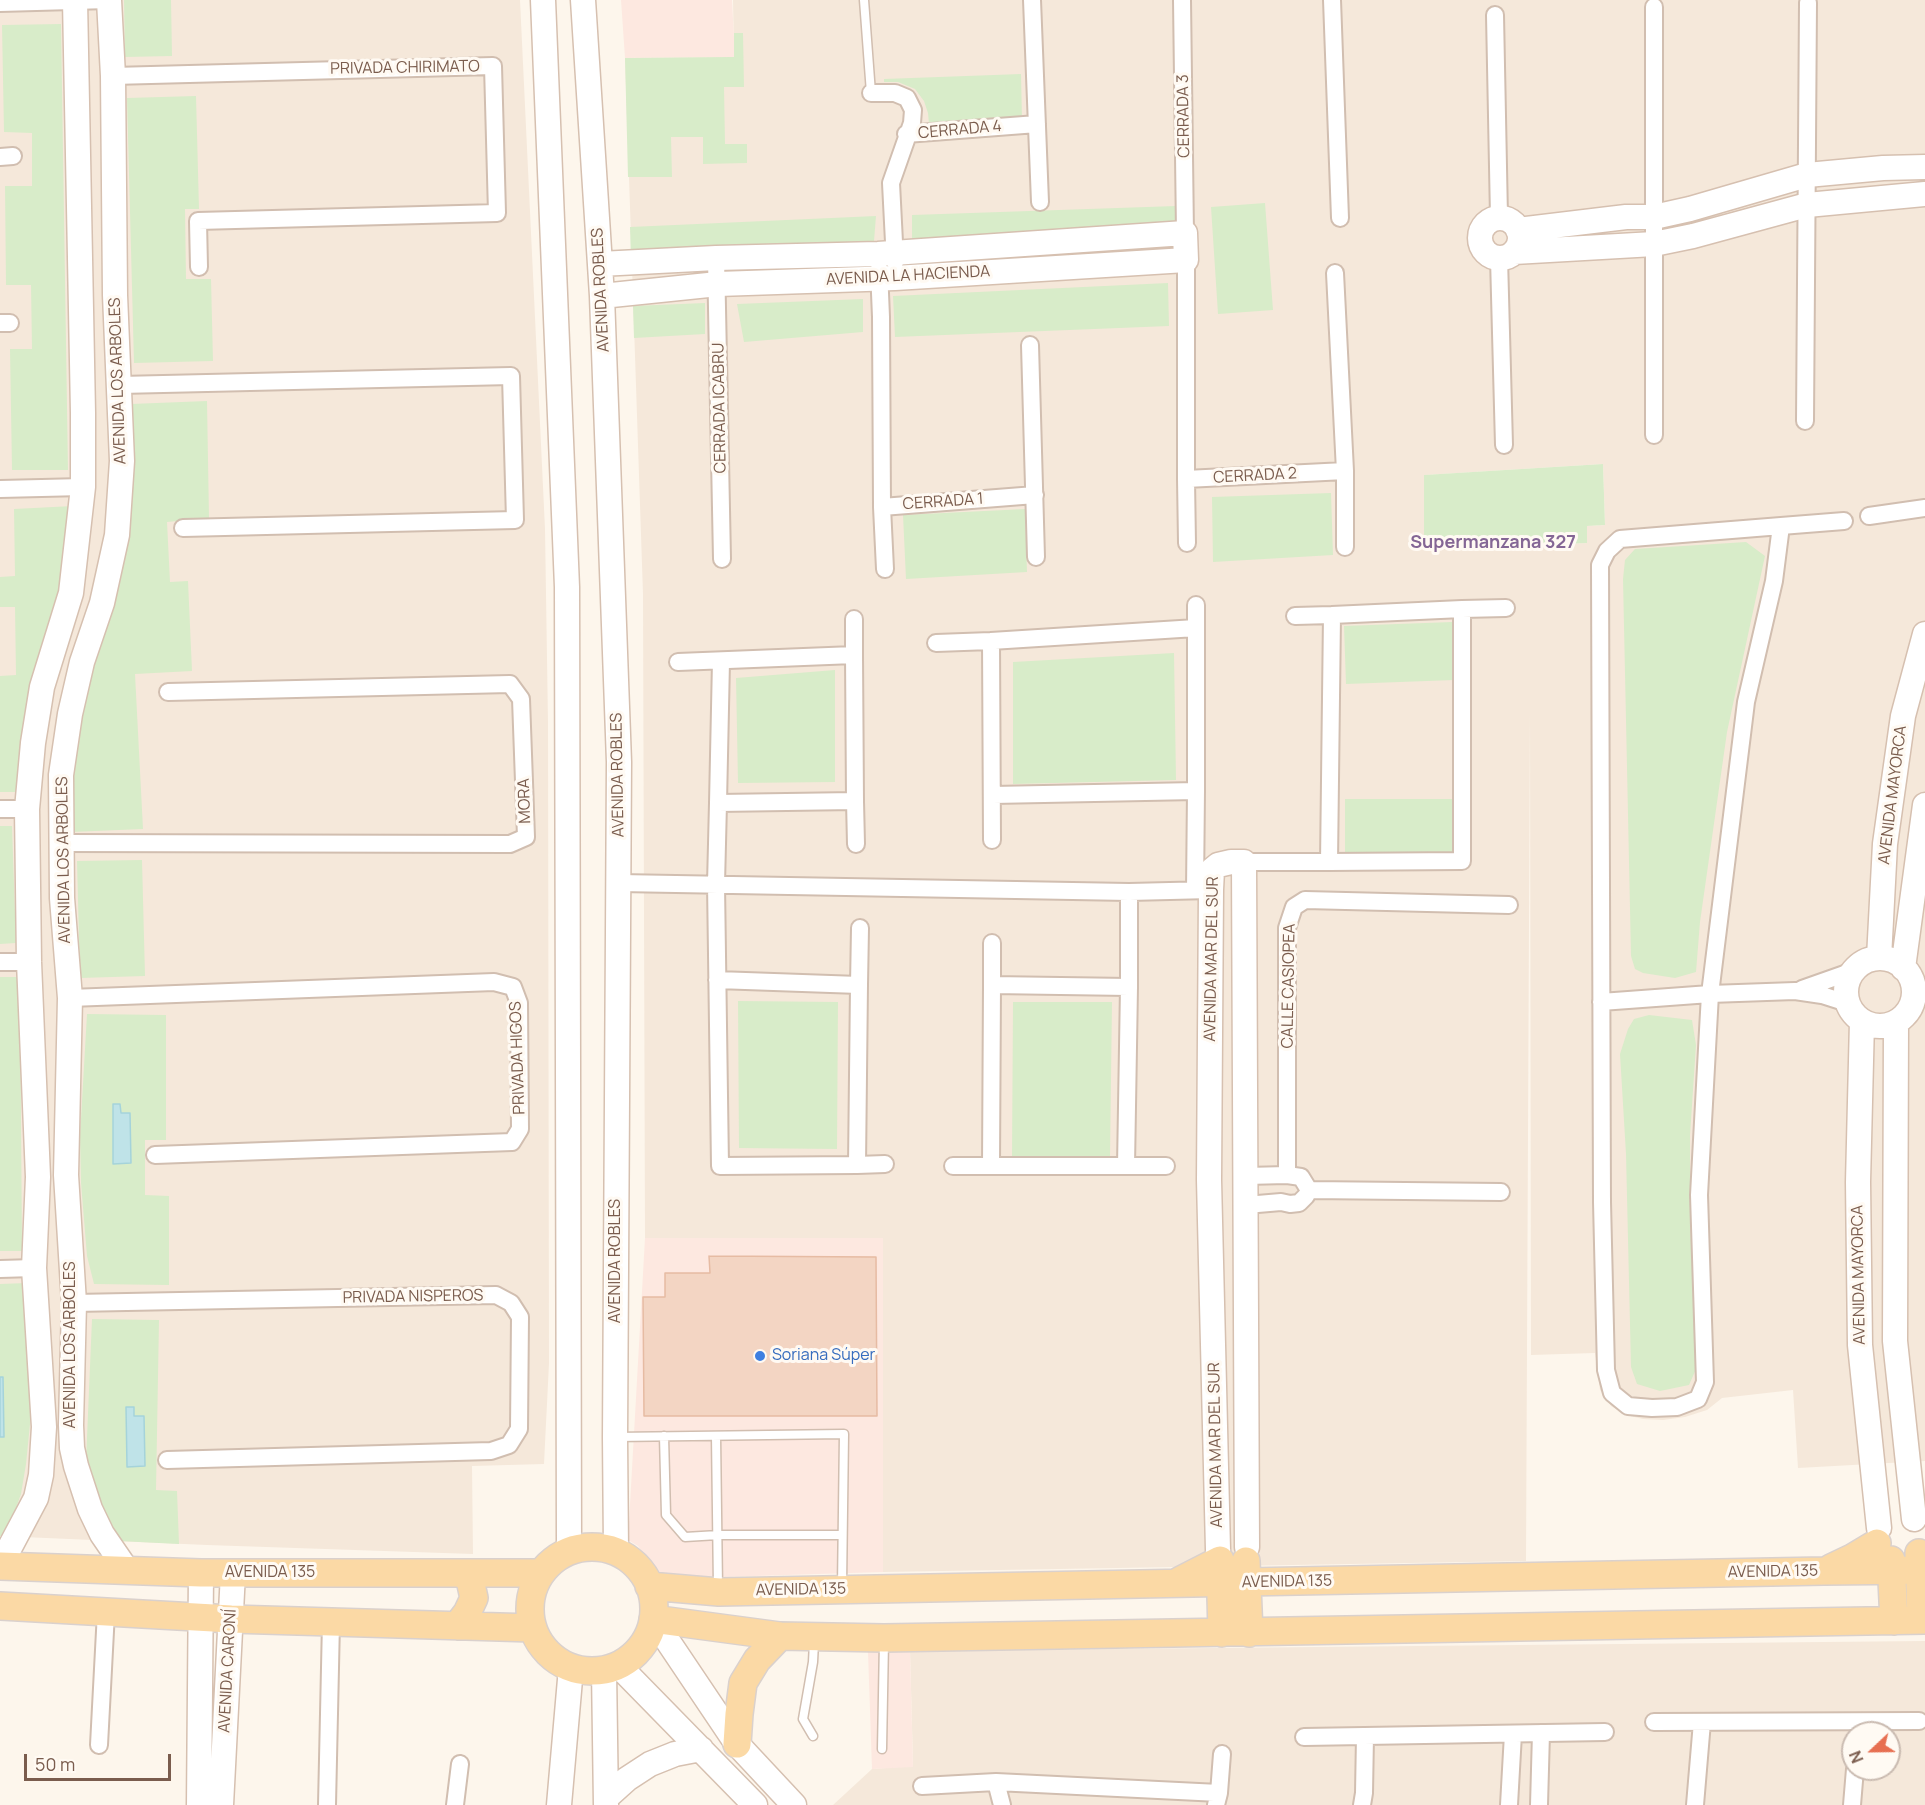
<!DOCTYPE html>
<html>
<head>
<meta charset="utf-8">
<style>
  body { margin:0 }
  #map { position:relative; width:1925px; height:1805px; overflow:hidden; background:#fdf6ec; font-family:Manrope,sans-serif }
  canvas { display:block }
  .north { position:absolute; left:1841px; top:1721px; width:60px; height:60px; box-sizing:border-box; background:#fffaf3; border:2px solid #cabbb1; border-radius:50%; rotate:248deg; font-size:16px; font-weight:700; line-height:24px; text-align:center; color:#7a5c4d }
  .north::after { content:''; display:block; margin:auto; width:21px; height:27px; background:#e76f51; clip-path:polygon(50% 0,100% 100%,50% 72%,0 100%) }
  .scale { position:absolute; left:24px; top:1754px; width:147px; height:27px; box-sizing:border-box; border:3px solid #7a5c4d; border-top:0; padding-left:8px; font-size:18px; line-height:21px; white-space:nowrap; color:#7a5c4d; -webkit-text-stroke:4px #fffaf3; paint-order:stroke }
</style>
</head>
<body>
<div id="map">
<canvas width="1925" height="1805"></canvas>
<div class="north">N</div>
<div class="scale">50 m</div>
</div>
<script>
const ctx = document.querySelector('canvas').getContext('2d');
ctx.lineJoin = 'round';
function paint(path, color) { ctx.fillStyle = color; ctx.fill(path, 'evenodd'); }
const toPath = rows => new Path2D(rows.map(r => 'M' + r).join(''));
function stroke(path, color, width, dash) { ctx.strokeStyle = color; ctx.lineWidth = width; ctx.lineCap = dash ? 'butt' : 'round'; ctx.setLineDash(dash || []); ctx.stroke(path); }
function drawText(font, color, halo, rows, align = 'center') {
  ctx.font = font + ' Manrope,sans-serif'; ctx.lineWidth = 6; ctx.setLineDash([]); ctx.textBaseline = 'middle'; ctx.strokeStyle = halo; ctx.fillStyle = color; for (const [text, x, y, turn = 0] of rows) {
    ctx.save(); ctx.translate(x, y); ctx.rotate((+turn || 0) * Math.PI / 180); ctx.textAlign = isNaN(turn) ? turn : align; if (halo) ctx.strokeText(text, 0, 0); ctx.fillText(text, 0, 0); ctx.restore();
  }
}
const residential = toPath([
  [0,0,520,0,545,529,548,723,549,1363,544,1464,472,1466,473,1554,207,1545,0,1536],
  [733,0,1925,0,1925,1461,1798,1468,1793,1390,1722,1398,1707,1410,1685,1417,1663,1420,1643,1419,1626,1415,1611,1406,1600,1390,1595,1353,1531,1355,1530,710,1526,1561,883,1572,883,1238,645,1238,643,594,625,58,734,57],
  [1603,464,1605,525,1587,526,1587,543,1424,549,1425,475],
  [1925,1641,1925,1805,833,1805,872,1769,913,1766,910,1651],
  [1853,1733,1889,1733,1889,1769,1853,1769]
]);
const commercial = toPath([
  [621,0,732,0,735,57,625,58],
  [645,1238,883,1238,883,1572,657,1579,649,1561,638,1546,628,1540],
  [910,1651,913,1767,872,1769,868,1652]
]);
const green = toPath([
  [124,0,171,0,172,56,125,57],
  [61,24,68,470,12,470,10,349,32,349,31,285,6,285,5,186,32,186,32,133,4,132,2,25],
  [734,33,743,33,744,87,724,87,725,144,747,144,747,163,703,164,703,137,671,137,672,177,628,177,625,58,734,57],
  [1021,74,1022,120,929,124,928,113,924,101,915,89,898,82,884,82,884,79],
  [196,96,199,209,185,209,186,279,211,279,213,361,134,363,127,98],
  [1265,203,1273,310,1218,314,1211,207],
  [1176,206,1176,230,912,242,912,215],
  [876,216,874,241,631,260,630,227],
  [1168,283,1169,326,895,337,893,296],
  [863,299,863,332,744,342,737,304],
  [705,303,705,334,634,338,633,306],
  [207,401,209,518,167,522,170,582,188,581,192,671,135,674,143,829,71,832,73,776,81,720,91,674,105,634,119,586,130,531,133,492,131,404],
  [1603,464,1605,525,1587,526,1587,543,1424,550,1424,475],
  [1331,493,1333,555,1213,562,1212,497],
  [73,506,58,591,40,654,32,690,19,792,0,792,0,676,16,675,15,607,0,607,0,577,15,576,14,509],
  [1025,509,1027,572,906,579,903,515],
  [1746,542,1765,556,1727,732,1700,922,1696,972,1675,978,1643,973,1635,969,1631,956,1623,579,1625,560,1635,549],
  [1452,622,1454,680,1346,684,1344,626],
  [1174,653,1176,780,1013,784,1013,662],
  [835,670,835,782,738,783,736,678],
  [1345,799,1453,799,1454,860,1345,861],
  [0,826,12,826,16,943,0,944],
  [142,860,145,976,80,978,77,861],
  [0,977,20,977,22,1251,0,1251],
  [738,1001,838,1002,837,1149,739,1148],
  [1013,1002,1112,1002,1110,1157,1012,1157],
  [87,1014,166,1015,166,1140,145,1140,145,1195,169,1196,169,1285,94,1284,87,1256,81,1183,80,1136],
  [120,1104,120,1113,130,1113,113,1163],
  [1649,1015,1692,1020,1696,1045,1690,1135,1690,1220,1697,1367,1689,1385,1660,1391,1637,1384,1631,1367,1626,1154,1620,1054,1628,1029,1634,1019],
  [27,1283,31,1414,26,1464,21,1494,12,1519,2,1536,0,1536,0,1437,4,1437,3,1377,0,1377,0,1284],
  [92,1319,159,1320,156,1490,177,1491,179,1544,119,1541,100,1503,86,1461],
  [126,1407,134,1407,134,1416,144,1416,144,1466]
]);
const water = toPath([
  [113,1104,120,1104,121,1113,130,1113,131,1163,113,1164,113,1104],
  [0,1377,3,1377,4,1437,0,1437,0,1377],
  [126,1407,134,1407,134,1416,144,1416,145,1466,127,1467,126,1407]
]);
const building = toPath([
  [709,1256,876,1257,877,1416,644,1416,643,1297,665,1297,665,1273,710,1273,709,1256]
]);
const lane = toPath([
  [864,0,871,93],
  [664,1436,666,1515,685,1537,718,1535,842,1535],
  [716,1436,718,1588],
  [616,1437,844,1434,842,1586],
  [813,1736,803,1719,813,1662,814,1642],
  [882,1749,884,1641]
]);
const street = toPath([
  [1032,0,1040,202],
  [1182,0,1185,233],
  [1332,0,1340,218],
  [0,3,109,0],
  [1495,15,1499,217],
  [113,76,493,66,497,213,198,221,199,267],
  [871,93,895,93,907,98,913,110,912,123,891,183,895,262],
  [906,134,1037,124],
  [0,157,13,156],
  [716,258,722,559],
  [1499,258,1504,445],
  [1186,260,1186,479,1187,543],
  [879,269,881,317,882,507,885,569],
  [1335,273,1345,471,1345,547],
  [0,323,10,323],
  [1030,345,1036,557],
  [120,385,511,376,515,520,183,528],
  [1805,421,1808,3],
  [1654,435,1654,7],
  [1186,479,1345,471],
  [0,489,83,487],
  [882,507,1035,495],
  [1869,516,1925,508],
  [1781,526,1774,581,1746,702,1710,994,1699,1195,1705,1382,1698,1399,1677,1407,1652,1408,1628,1406,1612,1393,1606,1370,1602,1202,1600,565,1607,551,1620,539,1781,526],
  [1781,526,1844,521],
  [1462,609,1462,861,1329,862,1332,615,1462,609,1506,608],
  [1295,616,1332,615],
  [1196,628,1196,605],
  [936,643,991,641],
  [854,655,854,619],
  [678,662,854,655,855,801,718,803,721,661],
  [855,801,856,844],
  [0,809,27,809],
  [992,840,991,641,1196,628,1196,791,993,795],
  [63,843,510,844,526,837,521,699,510,684,168,692],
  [1244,862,1329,862],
  [619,883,1129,892],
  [1195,890,1196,791],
  [992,943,992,985],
  [0,962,29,962],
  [717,980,859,985,857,1165,720,1166,716,884,718,803],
  [859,985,860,928],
  [1129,987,992,985,991,1166,1126,1166,1129,987,1129,892,1211,890],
  [1802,989,1853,971],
  [1913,992,1925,992],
  [70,998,494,982,513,987,519,1003,520,1129,512,1142,155,1155],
  [1601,1002,1710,994,1795,991,1822,995,1847,1003],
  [857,1165,885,1164],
  [953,1166,991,1166],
  [1126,1166,1166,1166],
  [1287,1175,1287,928,1294,907,1305,900,1509,905],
  [1246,1176,1287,1175,1301,1177,1309,1190,1306,1196,1299,1203,1290,1204,1281,1202,1246,1205],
  [1309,1190,1501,1192],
  [0,1269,34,1268],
  [74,1303,496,1295,511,1303,520,1317,519,1429,509,1445,491,1451,167,1460],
  [1654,1722,1919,1721],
  [1304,1737,1605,1732],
  [99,1745,106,1612],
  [996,1782,1002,1805],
  [922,1786,996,1782,1219,1793],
  [327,1805,331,1622],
  [455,1805,460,1764],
  [1216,1805,1219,1793,1222,1754],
  [1362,1805,1364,1793,1365,1736],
  [1509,1805,1513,1734],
  [1539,1805,1541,1733],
  [1695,1805,1702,1722],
  [1852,1805,1855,1769]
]);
const secondary = toPath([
  [109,0,113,76,115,295,122,461,117,535,102,603,82,662,70,714,61,775,62,898,70,998,66,1175,74,1303,71,1425,72,1448,76,1466,90,1509,102,1534,126,1569],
  [543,0,567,587,569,1550],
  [583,0,602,296,619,762,615,1437,616,1551],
  '1480 238a20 20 0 1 1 40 0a20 20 0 1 1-40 0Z',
  [1518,230,1626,217,1654,217,1690,209,1807,175,1883,168,1925,167],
  [1514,252,1654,244,1693,236,1807,205,1925,194],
  [600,264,716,258,878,254,1185,233,1186,260,895,278,718,284,602,296],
  [1879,958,1885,844,1903,716,1925,634],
  '1846 992a34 34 0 1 1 68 0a34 34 0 1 1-68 0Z',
  [1903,968,1925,805],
  [1862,1021,1858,1182,1860,1345,1879,1528],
  [1896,1022,1895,1341,1914,1519],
  [1218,1550,1209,1180,1211,890,1212,870,1218,865,1231,862,1244,862,1247,1547],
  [0,1566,36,1498,41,1475,44,1427,34,1268,38,1177,29,962,27,809,33,743,42,687,71,593,83,487,83,413,75,0],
  [653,1619,737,1744,794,1805],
  [618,1665,755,1805],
  [604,1670,606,1805],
  [607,1797,627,1779,650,1764,675,1754,701,1749],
  [199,1805,201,1573],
  [221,1805,233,1573],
  [559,1805,571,1668]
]);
const primary = toPath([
  '530 1609a62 62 0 1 1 124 0a62 62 0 1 1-124 0Z',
  [1919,1553,1921,1620],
  [1891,1560,1894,1621],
  [1246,1561,1249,1633],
  [0,1566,201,1573,541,1573],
  [1831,1568,1852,1558,1877,1543],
  [1179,1581,1220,1560,1222,1633],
  [649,1586,719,1592,1824,1571,1925,1570],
  [0,1606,231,1619,533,1628],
  [653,1619,780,1636,884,1638,1925,1620],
  [457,1626,467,1613,474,1598,470,1580,462,1573],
  [737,1744,739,1714,743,1683,757,1660,780,1636]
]);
const markers = [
  [760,1356,6,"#3f7fe0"]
];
const streetNames = [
  ["PRIVADA CHIRIMATO",405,68,-1],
  ["CERRADA 3",1184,116,-91],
  ["CERRADA 4",960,130,-5],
  ["AVENIDA LA HACIENDA",908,276,-3],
  ["AVENIDA ROBLES",601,290,-93],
  ["AVENIDA LOS ARBOLES",118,381,-92],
  ["CERRADA ICABRU",720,408,-91],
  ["CERRADA 2",1255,476,-3],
  ["CERRADA 1",943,502,-4],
  ["AVENIDA ROBLES",618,775,-91],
  ["AVENIDA MAYORCA",1893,795,-83],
  ["MORA",525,801,-92],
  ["AVENIDA LOS ARBOLES",64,860,-91],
  ["AVENIDA MAR DEL SUR",1212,959,-89],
  ["CALLE CASIOPEA",1289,986,-89],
  ["PRIVADA HIGOS",518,1058,-92],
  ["AVENIDA ROBLES",616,1261,-90],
  ["AVENIDA MAYORCA",1859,1275,-91],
  ["PRIVADA NISPEROS",413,1297,-1],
  ["AVENIDA LOS ARBOLES",71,1345,-90],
  ["AVENIDA MAR DEL SUR",1216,1445,-91],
  ["AVENIDA 135",1773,1572,-1],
  ["AVENIDA 135",270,1573],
  ["AVENIDA 135",1287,1582,-1],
  ["AVENIDA 135",801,1590,-1],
  ["AVENIDA CARONÍ",228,1671,-87]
];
const shopNames = [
  ["Soriana Súper",772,1356]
];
const neighbourhoodNames = [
  ["Supermanzana 327",1493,543]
];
paint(residential, '#f5e8da');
paint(commercial, '#fde8e0');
paint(green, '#d8ecc9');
paint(water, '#bfe3e8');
stroke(water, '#a5d3da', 1.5);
paint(building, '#f3d5c3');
stroke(building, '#e6bba3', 1.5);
stroke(lane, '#d1beb0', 11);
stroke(street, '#d1beb0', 20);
stroke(secondary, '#d6c0b0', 27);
stroke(primary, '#dad1cd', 30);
stroke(lane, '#fff', 8);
stroke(street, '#fff', 16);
stroke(secondary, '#fff', 24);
stroke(primary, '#fbd9a5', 27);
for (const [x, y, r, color] of markers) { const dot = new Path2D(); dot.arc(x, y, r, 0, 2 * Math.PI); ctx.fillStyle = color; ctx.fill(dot); stroke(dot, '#fffaf3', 2); }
drawText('16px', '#7a5c4d', '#fffaf3', streetNames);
drawText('16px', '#366cbe', '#fffaf3', shopNames, 'left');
drawText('bold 18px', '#846695', '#fffaf3', neighbourhoodNames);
</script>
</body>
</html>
